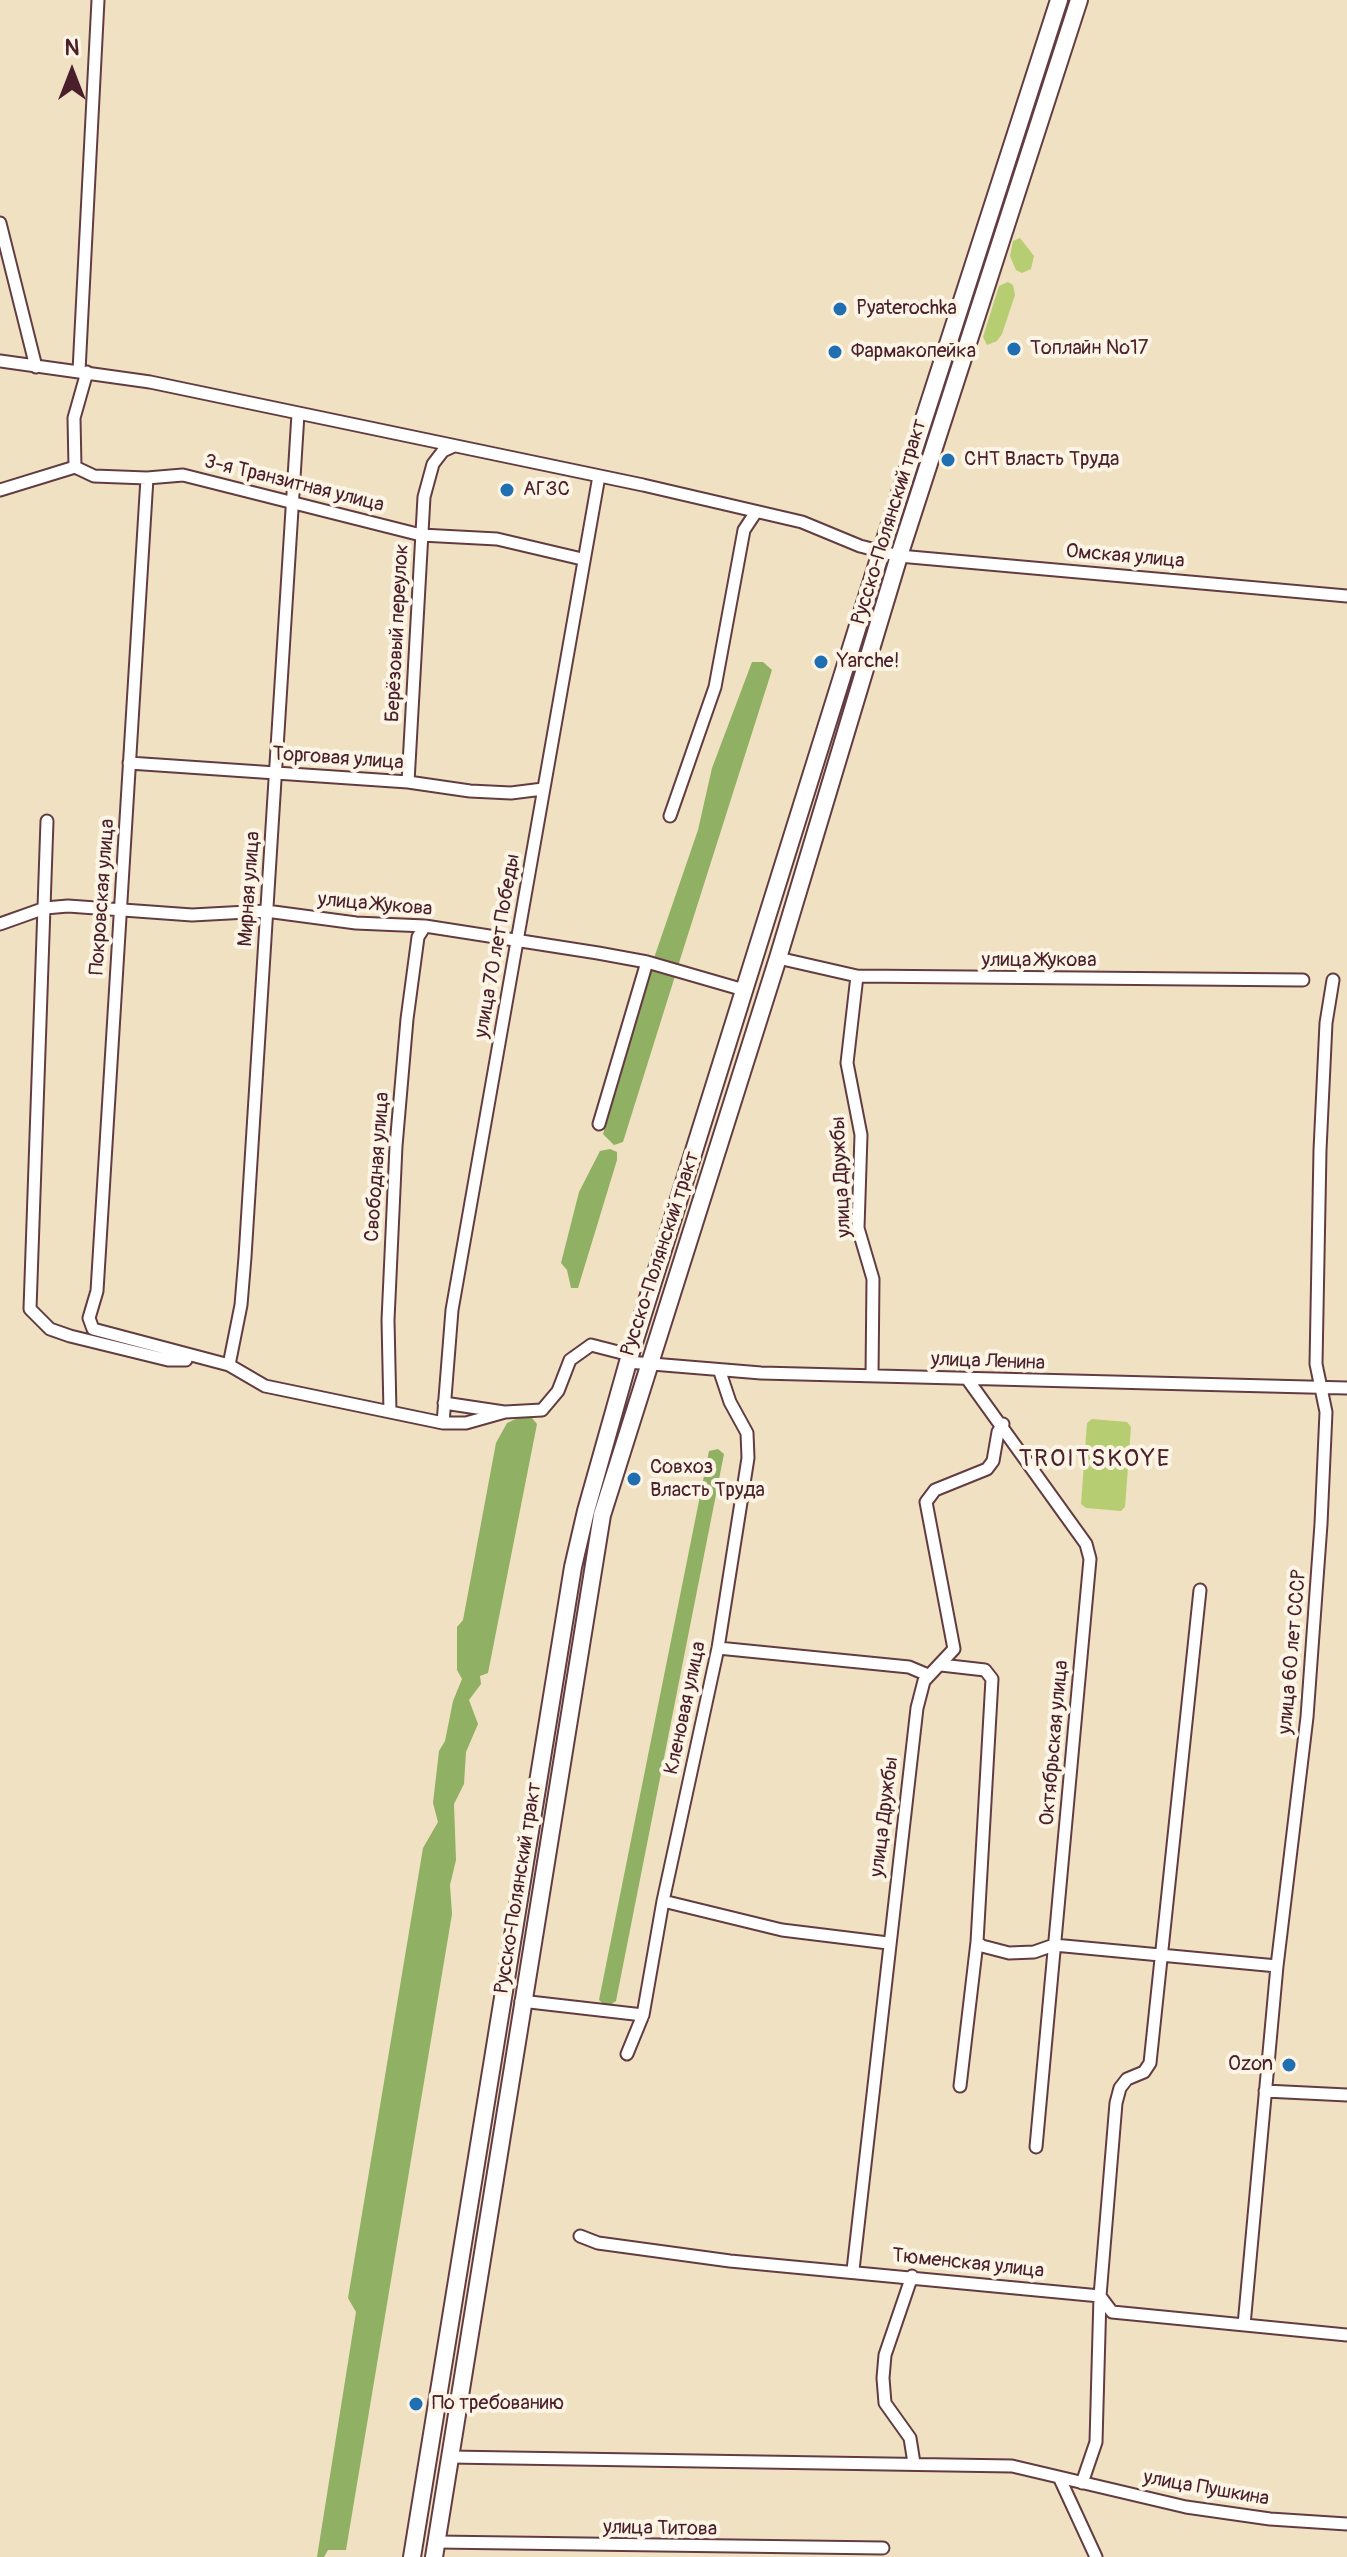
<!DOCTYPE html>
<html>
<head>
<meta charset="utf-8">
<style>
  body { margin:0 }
  #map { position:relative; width:1347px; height:2557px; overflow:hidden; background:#f0e1c2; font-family:Pangolin,sans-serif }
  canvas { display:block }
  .north { position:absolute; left:32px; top:32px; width:80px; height:80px; -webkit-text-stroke:6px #fcf5e5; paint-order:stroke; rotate:0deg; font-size:22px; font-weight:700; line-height:32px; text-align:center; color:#4a1f2b }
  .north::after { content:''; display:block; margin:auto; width:28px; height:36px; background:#4a1f2b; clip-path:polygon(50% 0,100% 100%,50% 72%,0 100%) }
</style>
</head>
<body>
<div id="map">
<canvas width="1347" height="2557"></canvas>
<div class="north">N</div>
</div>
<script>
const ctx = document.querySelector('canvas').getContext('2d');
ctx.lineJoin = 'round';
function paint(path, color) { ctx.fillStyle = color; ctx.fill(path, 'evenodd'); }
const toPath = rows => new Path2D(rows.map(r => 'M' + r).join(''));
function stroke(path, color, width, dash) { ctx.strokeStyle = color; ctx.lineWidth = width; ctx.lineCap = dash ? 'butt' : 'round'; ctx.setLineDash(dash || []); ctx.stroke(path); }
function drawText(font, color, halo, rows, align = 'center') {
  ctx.font = font + ' Pangolin,sans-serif'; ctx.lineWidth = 8; ctx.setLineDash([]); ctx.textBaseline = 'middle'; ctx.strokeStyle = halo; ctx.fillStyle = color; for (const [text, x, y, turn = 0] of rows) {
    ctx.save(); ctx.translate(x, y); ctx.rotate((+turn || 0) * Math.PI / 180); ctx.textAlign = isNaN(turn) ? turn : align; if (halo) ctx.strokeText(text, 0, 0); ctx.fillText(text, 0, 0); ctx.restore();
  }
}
const green = toPath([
  [1020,238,1034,256,1031,269,1022,273,1016,270,1010,256,1013,241],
  [1008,282,1013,285,1015,295,1002,334,997,341,987,345,983,337,999,286],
  [1092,1419,1127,1422,1131,1427,1125,1507,1121,1511,1086,1508,1081,1504,1087,1423]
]);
const forest = toPath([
  [752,662,763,662,772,670,678,966,654,958,698,830,712,768],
  [650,969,675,976,623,1142,614,1145,603,1134],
  [610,1149,617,1152,617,1160,578,1288,571,1288,567,1270,561,1263,579,1192,600,1151],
  [522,1416,532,1418,537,1424,488,1673,480,1676,481,1684,469,1700,478,1724,466,1752,464,1784,454,1804,456,1860,450,1885,452,1914,346,2550,328,2550,324,2557,317,2557,356,2312,348,2298,423,1848,438,1822,433,1803,439,1751,445,1741,453,1701,462,1679,457,1670,457,1627,463,1620,496,1443,507,1423],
  [718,1449,724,1454,616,2001,607,2007,599,2000,709,1451]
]);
const minor = toPath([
  [0,223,36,367],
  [0,361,150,382,643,485,802,522,860,546,899,556,1347,596],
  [79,371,98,0],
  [75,467,74,418,87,372],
  [147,478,97,1291,89,1318,93,1329,229,1365,265,1386,443,1423,466,1423,505,1412,542,1410,558,1391,570,1360,591,1345,630,1355],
  [0,490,75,467,94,476,147,478,183,475,421,535,497,539,582,559],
  [129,763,408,782,470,791,511,793,543,789],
  [408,782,424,497,433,464,443,451,454,446],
  [670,816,715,687,744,530,756,512],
  [47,821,30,1309,50,1329,70,1336,168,1360,186,1360],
  [0,924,45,908,68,906,192,915,266,911,356,923,425,926,598,953,647,962,744,990],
  [778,958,857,976,1303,980],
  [857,976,847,1063,861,1135,858,1228,873,1279,872,1376],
  [599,1124,647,962],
  [628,1362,761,1373,1347,1388],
  [229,1365,241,1305,245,1257,298,414],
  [968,1380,1086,1544,1090,1559,1036,2147],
  [444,1403,504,1412],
  [390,1412,388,1320,396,1146,407,1019,418,937,425,926],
  [443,1423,452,1310,599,476],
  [718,1648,909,1667,928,1675],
  [941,1665,985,1670,992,1679,977,1942,982,1946,1009,1953,1034,1952,1054,1945,1277,1966],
  [663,1901,782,1930,888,1943],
  [521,2001,643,2015],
  [627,2054,643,2015,663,1901,718,1648,748,1458,747,1433,730,1402,720,1372],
  [960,2086,977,1942],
  [1265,2091,1347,2095],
  [580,2236,598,2243,730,2261,1100,2296,1112,2312,1347,2335],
  [853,2270,917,1708,924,1681,954,1649,926,1502,935,1490,987,1469,993,1461,998,1432,1003,1424],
  [912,2276,885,2355,883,2378,885,2403,910,2438,914,2463],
  [1244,2325,1277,1966,1307,1717,1321,1524,1326,1412,1316,1364,1320,1150,1326,1023,1333,980],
  [449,2457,1012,2466,1186,2507,1270,2519,1347,2524],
  [1060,2479,1096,2557],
  [1082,2483,1096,2442,1100,2296,1116,2103,1120,2088,1127,2079,1144,2072,1150,2063,1200,1590],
  [436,2542,883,2548]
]);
const primary = toPath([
  [412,2557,573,1567,586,1511,628,1362,881,552,1059,0],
  [434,2557,602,1515,778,958,899,556,1079,0]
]);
const markers = [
  [840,309,8,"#1f6fb2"],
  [1014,349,8,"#1f6fb2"],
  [835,352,8,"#1f6fb2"],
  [948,460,8,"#1f6fb2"],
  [507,490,8,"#1f6fb2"],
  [821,662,8,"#1f6fb2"],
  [634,1479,8,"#1f6fb2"],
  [1289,2065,8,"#1f6fb2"],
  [416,2404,8,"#1f6fb2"]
];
const poiNames = [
  ["Pyaterochka",856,309],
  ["Топлайн №17",1030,349],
  ["Фармакопейка",851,352],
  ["СНТ Власть Труда",964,460],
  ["АГЗС",523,490],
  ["Yarche!",837,662],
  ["Совхоз",650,1468],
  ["Власть Труда",650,1491],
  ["Ozon",1273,2065,"right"],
  ["По требованию",432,2404]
];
const streetNames = [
  ["3-я Транзитная улица",294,484,14],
  ["Русско-Полянский тракт",890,522,-73],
  ["Омская улица",1125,557,5],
  ["Берёзовый переулок",398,633,-87],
  ["Торговая улица",338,759,4],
  ["Мирная улица",250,889,-86],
  ["Покровская улица",103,897,-86],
  ["улица Жукова",375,905,5],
  ["улица 70 лет Победы",498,946,-80],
  ["улица Жукова",1039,961],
  ["Свободная улица",378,1167,-86],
  ["улица Дружбы",842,1177,-93],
  ["Русско-Полянский тракт",661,1254,-72],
  ["улица Ленина",988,1362,2],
  ["улица 60 лет СССР",1293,1652,-85],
  ["Кленовая улица",686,1708,-78],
  ["Октябрьская улица",1055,1743,-85],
  ["улица Дружбы",885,1817,-83],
  ["Русско-Полянский тракт",519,1888,-81],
  ["Тюменская улица",968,2264,6],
  ["улица Пушкина",1206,2489,10],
  ["улица Титова",660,2529,1]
];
const quarterNames = [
  ["TROITSKOYE",1095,1460]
];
paint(green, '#b6cd71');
paint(forest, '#90b063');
stroke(minor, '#633c42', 15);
stroke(primary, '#633c42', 20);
stroke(minor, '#fff', 11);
stroke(primary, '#fff', 16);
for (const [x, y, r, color] of markers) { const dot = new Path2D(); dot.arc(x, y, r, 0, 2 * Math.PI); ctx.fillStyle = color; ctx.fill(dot); stroke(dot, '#fcf5e5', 3); }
drawText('20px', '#4a1f2b', '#fcf5e5', poiNames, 'left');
drawText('20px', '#4a1f2b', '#fcf5e5', streetNames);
ctx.letterSpacing = '2px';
drawText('24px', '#4a1f2b', '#fcf5e5', quarterNames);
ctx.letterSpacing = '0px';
</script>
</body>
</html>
